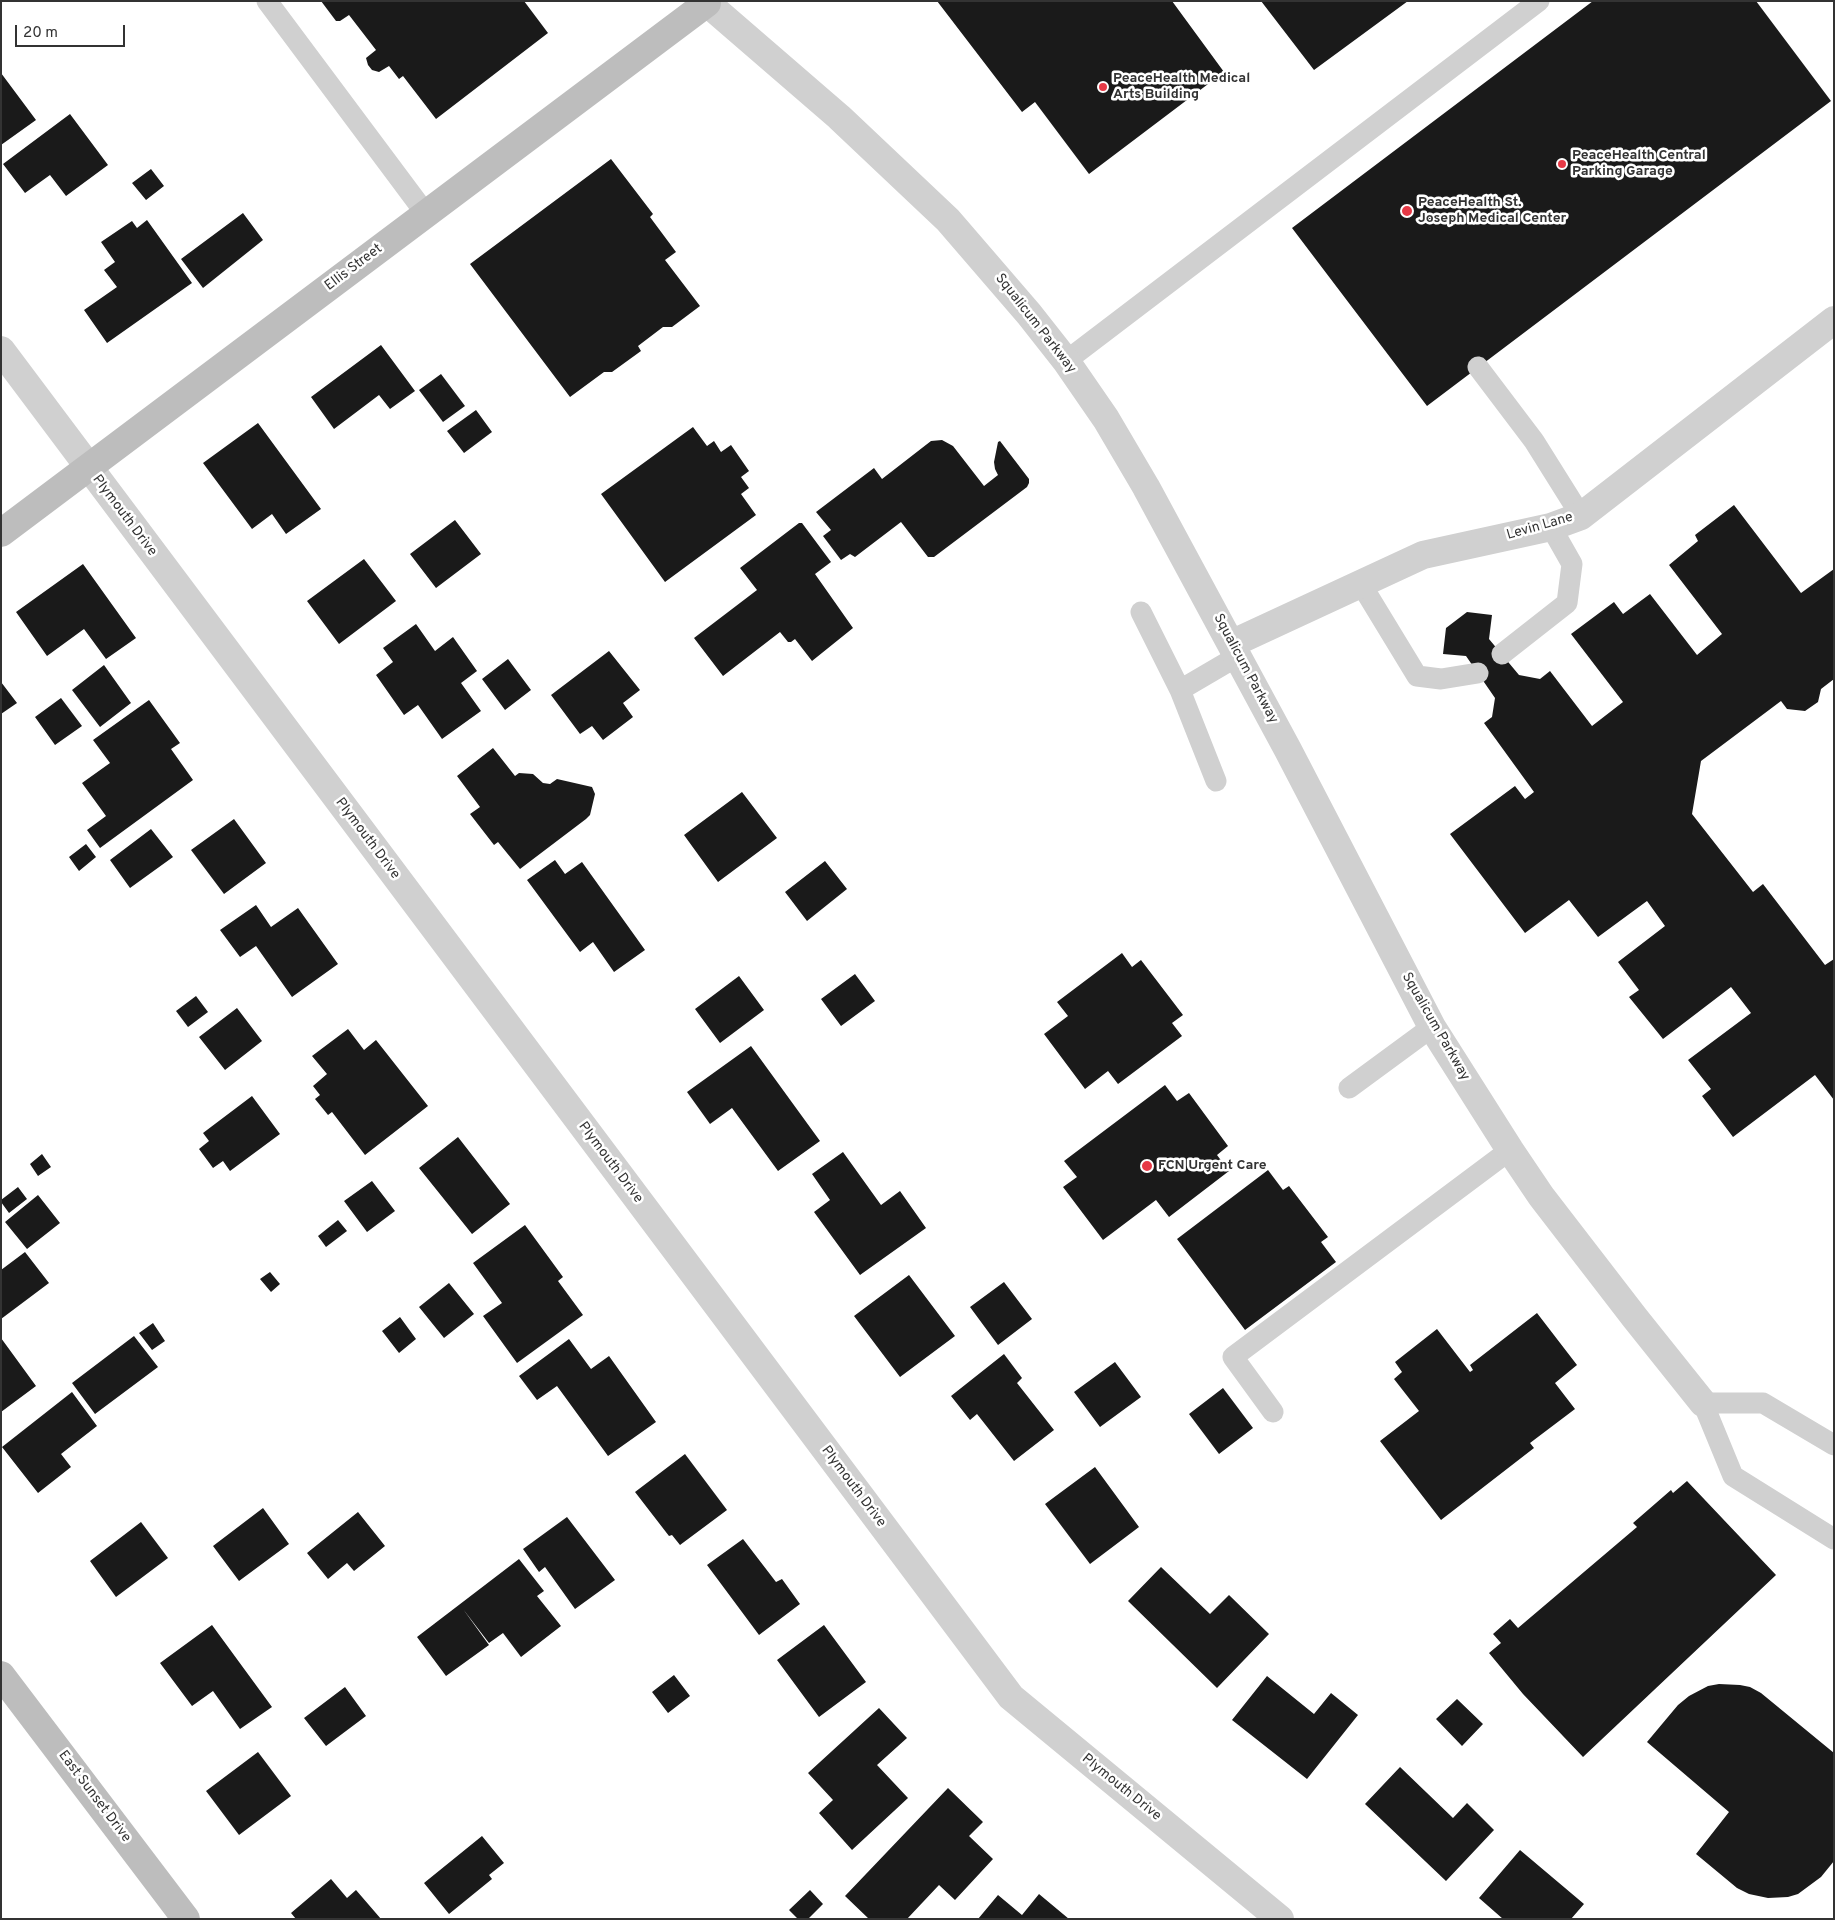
<!DOCTYPE html>
<html>
<head>
<meta charset="utf-8">
<style>
  body { margin:0 }
  #map { position:relative; width:1835px; height:1920px; overflow:hidden; background:#fff; font-family:Overpass,sans-serif }
  canvas { display:block }
  .frame { position:absolute; inset:0; border:2px solid #333; pointer-events:none }
  .scale { position:absolute; left:15px; top:25px; width:110px; height:22px; box-sizing:border-box; border:2px solid #333; border-top:0; padding-left:6px; font-size:15px; line-height:18px; white-space:nowrap; color:#333; -webkit-text-stroke:4px #fff; paint-order:stroke }
</style>
</head>
<body>
<div id="map">
<canvas width="1835" height="1920"></canvas>
<div class="frame"></div>
<div class="scale">20 m</div>
</div>
<script>
const ctx = document.querySelector('canvas').getContext('2d');
ctx.lineJoin = 'round';
function paint(path, color) { ctx.fillStyle = color; ctx.fill(path, 'evenodd'); }
const toPath = rows => new Path2D(rows.map(r => 'M' + r).join(''));
function stroke(path, color, width, dash) { ctx.strokeStyle = color; ctx.lineWidth = width; ctx.lineCap = dash ? 'butt' : 'round'; ctx.setLineDash(dash || []); ctx.stroke(path); }
function drawText(font, color, halo, rows, align = 'center') {
  ctx.font = font + ' Overpass,sans-serif'; ctx.lineWidth = 5; ctx.setLineDash([]); ctx.textBaseline = 'middle'; ctx.strokeStyle = halo; ctx.fillStyle = color; for (const [text, x, y, turn = 0] of rows) {
    ctx.save(); ctx.translate(x, y); ctx.rotate((+turn || 0) * Math.PI / 180); ctx.textAlign = isNaN(turn) ? turn : align; if (halo) ctx.strokeText(text, 0, 0); ctx.fillText(text, 0, 0); ctx.restore();
  }
}
const building = toPath([
  [321,1,524,1,548,33,436,119,403,76,399,79,389,66,379,72,372,70,368,65,366,58,376,50,349,15,340,21,336,21],
  [937,1,1172,1,1224,72,1089,174,1035,102,1022,112],
  [1261,1,1408,1,1314,70],
  [1593,1,1756,1,1831,101,1427,406,1292,228],
  [1,73,36,120,1,145],
  [70,114,108,165,66,196,50,175,25,193,3,164],
  [611,159,653,214,650,217,676,252,665,260,700,306,672,327,663,327,638,346,641,351,612,372,604,372,570,397,470,264],
  [151,169,164,186,146,200,132,183],
  [243,213,263,240,203,288,181,259],
  [147,220,192,283,107,343,84,310,117,287,104,270,115,262,101,242,132,221,137,228],
  [381,345,415,391,390,409,379,395,334,429,311,397],
  [441,374,465,406,443,422,419,390],
  [476,410,492,432,464,453,447,431],
  [258,423,321,509,286,534,272,514,252,529,203,463],
  [693,427,707,446,714,441,721,452,731,445,749,471,741,477,749,488,741,494,756,515,665,582,601,494],
  [942,440,953,446,984,486,998,475,995,469,994,462,998,442,1000,441,1029,479,1029,483,1027,487,934,557,928,557,901,522,855,557,850,554,841,560,823,536,831,530,816,512,874,468,882,479,931,441],
  [1734,505,1801,593,1834,569,1834,679,1821,689,1818,702,1805,711,1787,709,1781,701,1701,761,1692,814,1753,892,1763,884,1825,965,1834,959,1834,1100,1815,1075,1733,1137,1702,1096,1711,1089,1688,1060,1751,1013,1731,987,1663,1039,1629,997,1639,990,1618,962,1665,926,1647,901,1598,937,1569,900,1525,933,1450,834,1515,786,1525,799,1534,792,1484,723,1492,717,1495,698,1466,656,1443,654,1446,628,1467,612,1492,615,1489,639,1519,675,1540,679,1550,671,1592,726,1623,702,1571,634,1614,602,1623,614,1650,594,1697,655,1722,634,1669,565,1698,541,1695,535],
  [455,520,481,554,436,588,410,554],
  [799,523,802,523,831,562,815,574,853,628,812,661,795,639,791,642,788,642,780,632,723,676,694,638,757,590,740,568],
  [364,559,396,601,339,644,307,601],
  [83,564,136,638,106,659,84,629,47,656,16,612],
  [416,624,435,651,453,637,477,671,461,683,481,711,442,739,418,705,404,715,376,675,393,662,383,648],
  [609,651,640,690,623,703,633,717,603,740,592,726,580,734,551,695],
  [508,659,531,690,505,710,482,679],
  [104,665,131,703,100,727,72,690],
  [1,682,17,703,1,714],
  [61,698,82,726,55,745,35,717],
  [149,700,180,743,171,749,193,780,100,848,87,830,106,816,82,783,110,763,93,740],
  [493,748,515,776,519,773,533,774,543,783,550,784,557,779,592,787,595,794,590,815,586,819,520,869,498,842,494,845,470,814,480,807,457,776],
  [742,792,777,838,718,882,684,835],
  [234,819,266,863,224,894,191,850],
  [151,829,173,857,130,888,110,860],
  [86,844,96,857,79,871,69,857],
  [555,860,565,874,582,862,645,950,614,972,593,942,580,952,527,880],
  [825,861,847,889,807,921,785,892],
  [256,905,271,927,298,908,338,964,292,997,256,946,240,957,220,930],
  [1122,953,1132,967,1141,960,1183,1015,1172,1023,1182,1036,1118,1084,1108,1071,1085,1089,1044,1034,1068,1016,1057,1002],
  [855,974,875,1001,841,1026,821,999],
  [739,976,764,1010,720,1043,695,1009],
  [196,996,208,1012,188,1027,176,1011],
  [237,1008,262,1041,225,1070,199,1037],
  [348,1029,364,1050,376,1040,428,1106,365,1155,332,1112,328,1115,315,1099,320,1095,313,1086,327,1074,312,1056],
  [751,1046,820,1141,778,1171,732,1108,710,1124,687,1092],
  [1165,1085,1177,1101,1189,1093,1228,1146,1217,1155,1229,1171,1169,1217,1156,1200,1103,1240,1063,1187,1077,1177,1064,1161],
  [252,1096,280,1134,230,1171,223,1161,213,1168,199,1149,209,1141,203,1133],
  [458,1137,510,1204,472,1234,419,1168],
  [843,1152,881,1205,900,1191,926,1228,860,1275,814,1212,830,1200,812,1174],
  [42,1154,51,1167,38,1176,30,1164],
  [1268,1170,1283,1190,1289,1186,1328,1237,1321,1242,1336,1262,1245,1330,1177,1239],
  [372,1181,395,1211,367,1232,344,1201],
  [18,1187,27,1199,9,1213,1,1202,1,1200],
  [38,1195,60,1223,27,1249,5,1222],
  [338,1220,347,1231,326,1247,318,1236],
  [525,1225,563,1277,558,1281,583,1315,517,1363,483,1316,502,1303,473,1263],
  [25,1252,49,1283,1,1319,1,1270],
  [270,1272,280,1284,271,1292,260,1279],
  [909,1275,955,1336,900,1377,854,1316],
  [1004,1282,1032,1319,998,1345,970,1307],
  [449,1283,474,1314,444,1338,419,1307],
  [1537,1313,1577,1365,1555,1383,1575,1409,1530,1443,1534,1448,1441,1520,1380,1441,1419,1411,1394,1379,1402,1372,1395,1362,1437,1329,1470,1372,1473,1370,1470,1365],
  [400,1317,416,1339,399,1353,382,1331],
  [153,1323,165,1341,152,1350,139,1333],
  [134,1336,158,1367,95,1414,72,1383],
  [1,1338,36,1386,1,1412],
  [569,1339,591,1369,609,1356,656,1422,608,1456,557,1386,537,1400,519,1376],
  [1004,1354,1022,1378,1017,1383,1054,1430,1014,1461,977,1414,970,1420,951,1396],
  [1115,1362,1141,1397,1100,1427,1074,1392],
  [1223,1388,1253,1428,1219,1454,1189,1414],
  [72,1392,97,1426,61,1454,71,1467,38,1493,2,1447],
  [685,1454,727,1510,680,1545,672,1535,669,1536,635,1492],
  [1095,1467,1139,1527,1090,1564,1045,1504],
  [1687,1481,1776,1575,1583,1757,1523,1694,1489,1653,1501,1643,1493,1634,1510,1619,1518,1628,1637,1527,1633,1523,1671,1490,1673,1493],
  [263,1508,289,1544,239,1581,213,1546],
  [358,1512,385,1546,354,1571,347,1563,328,1579,307,1553],
  [567,1517,615,1580,575,1609,545,1567,539,1572,523,1549],
  [141,1522,168,1558,116,1597,90,1561],
  [743,1539,776,1582,782,1579,800,1604,759,1635,707,1565],
  [519,1559,544,1591,537,1596,561,1626,521,1657,503,1633,489,1643,463,1609,489,1645,446,1676,417,1637],
  [1161,1567,1210,1614,1229,1595,1269,1634,1217,1688,1128,1601],
  [212,1625,272,1707,240,1729,213,1691,192,1706,160,1663],
  [824,1625,866,1682,819,1717,777,1660],
  [674,1675,690,1696,668,1713,652,1692],
  [1267,1676,1314,1714,1331,1693,1358,1715,1307,1779,1232,1720],
  [1719,1684,1740,1685,1750,1687,1761,1693,1834,1753,1834,1861,1821,1877,1798,1894,1788,1897,1768,1898,1749,1894,1737,1888,1696,1854,1729,1812,1647,1742,1678,1705,1689,1696,1708,1686],
  [345,1687,366,1716,326,1746,304,1718],
  [1457,1699,1483,1724,1462,1746,1436,1719],
  [879,1708,907,1738,877,1765,908,1798,852,1850,819,1813,833,1800,808,1773],
  [258,1752,291,1796,239,1835,206,1791],
  [1400,1767,1453,1818,1467,1803,1494,1830,1446,1881,1365,1804],
  [948,1788,983,1822,969,1836,993,1859,955,1900,939,1885,907,1919,869,1919,845,1896],
  [482,1836,504,1863,489,1875,492,1879,449,1914,424,1883],
  [1520,1850,1584,1904,1571,1919,1503,1919,1479,1898],
  [331,1879,347,1898,356,1890,381,1919,296,1919,291,1913],
  [810,1890,823,1904,808,1919,798,1919,789,1910],
  [1039,1894,1069,1919,978,1919,998,1895,1022,1915]
]);
const lane = toPath([
  [267,1,426,214],
  [1066,361,1539,1],
  [1478,367,1534,441,1581,516],
  [1361,584,1417,676,1441,679,1478,673],
  [1141,612,1180,690,1216,781],
  [1502,654,1567,603,1572,564,1551,527],
  [1180,690,1238,656],
  [1349,1088,1432,1027],
  [1273,1412,1233,1357,1510,1150],
  [1834,1445,1763,1403,1703,1403,1733,1476,1834,1539]
]);
const street = toPath([
  [707,3,839,117,948,220,1029,314,1066,361,1106,419,1146,487,1288,750,1432,1027,1510,1150,1541,1196,1635,1318,1703,1403],
  [1,350,1011,1697,1280,1919],
  [1231,644,1423,555,1551,527,1581,516,1834,320]
]);
const secondary = toPath([
  [1,533,707,3,705,1],
  [1,1675,186,1919]
]);
const markers = [
  [1103,87,5,"#e63946"],
  [1562,164,5,"#e63946"],
  [1407,211,6,"#e63946"],
  [1147,1166,6,"#e63946"]
];
const poiNames = [
  ["PeaceHealth Medical",1113,79],
  ["Arts Building",1113,95],
  ["PeaceHealth Central",1572,156],
  ["Parking Garage",1572,172],
  ["PeaceHealth St.",1418,203],
  ["Joseph Medical Center",1418,219],
  ["FCN Urgent Care",1158,1166]
];
const streetNames = [
  ["Ellis Street",354,268,-37],
  ["Squalicum Parkway",1035,324,52],
  ["Plymouth Drive",124,516,53],
  ["Levin Lane",1540,527,-16],
  ["Squalicum Parkway",1245,669,62],
  ["Plymouth Drive",367,839,53],
  ["Squalicum Parkway",1435,1027,60],
  ["Plymouth Drive",610,1163,53],
  ["Plymouth Drive",853,1487,53],
  ["Plymouth Drive",1121,1788,39],
  ["East Sunset Drive",94,1797,53]
];
paint(building, '#1a1a1a');
stroke(lane, '#d0d0d0', 21);
stroke(street, '#d0d0d0', 28);
stroke(secondary, '#bdbdbd', 28);
for (const [x, y, r, color] of markers) { const dot = new Path2D(); dot.arc(x, y, r, 0, 2 * Math.PI); ctx.fillStyle = color; ctx.fill(dot); stroke(dot, '#fff', 2); }
drawText('bold 14px', '#333', '#fff', poiNames, 'left');
drawText('14px', '#333', '#fff', streetNames);
</script>
</body>
</html>
